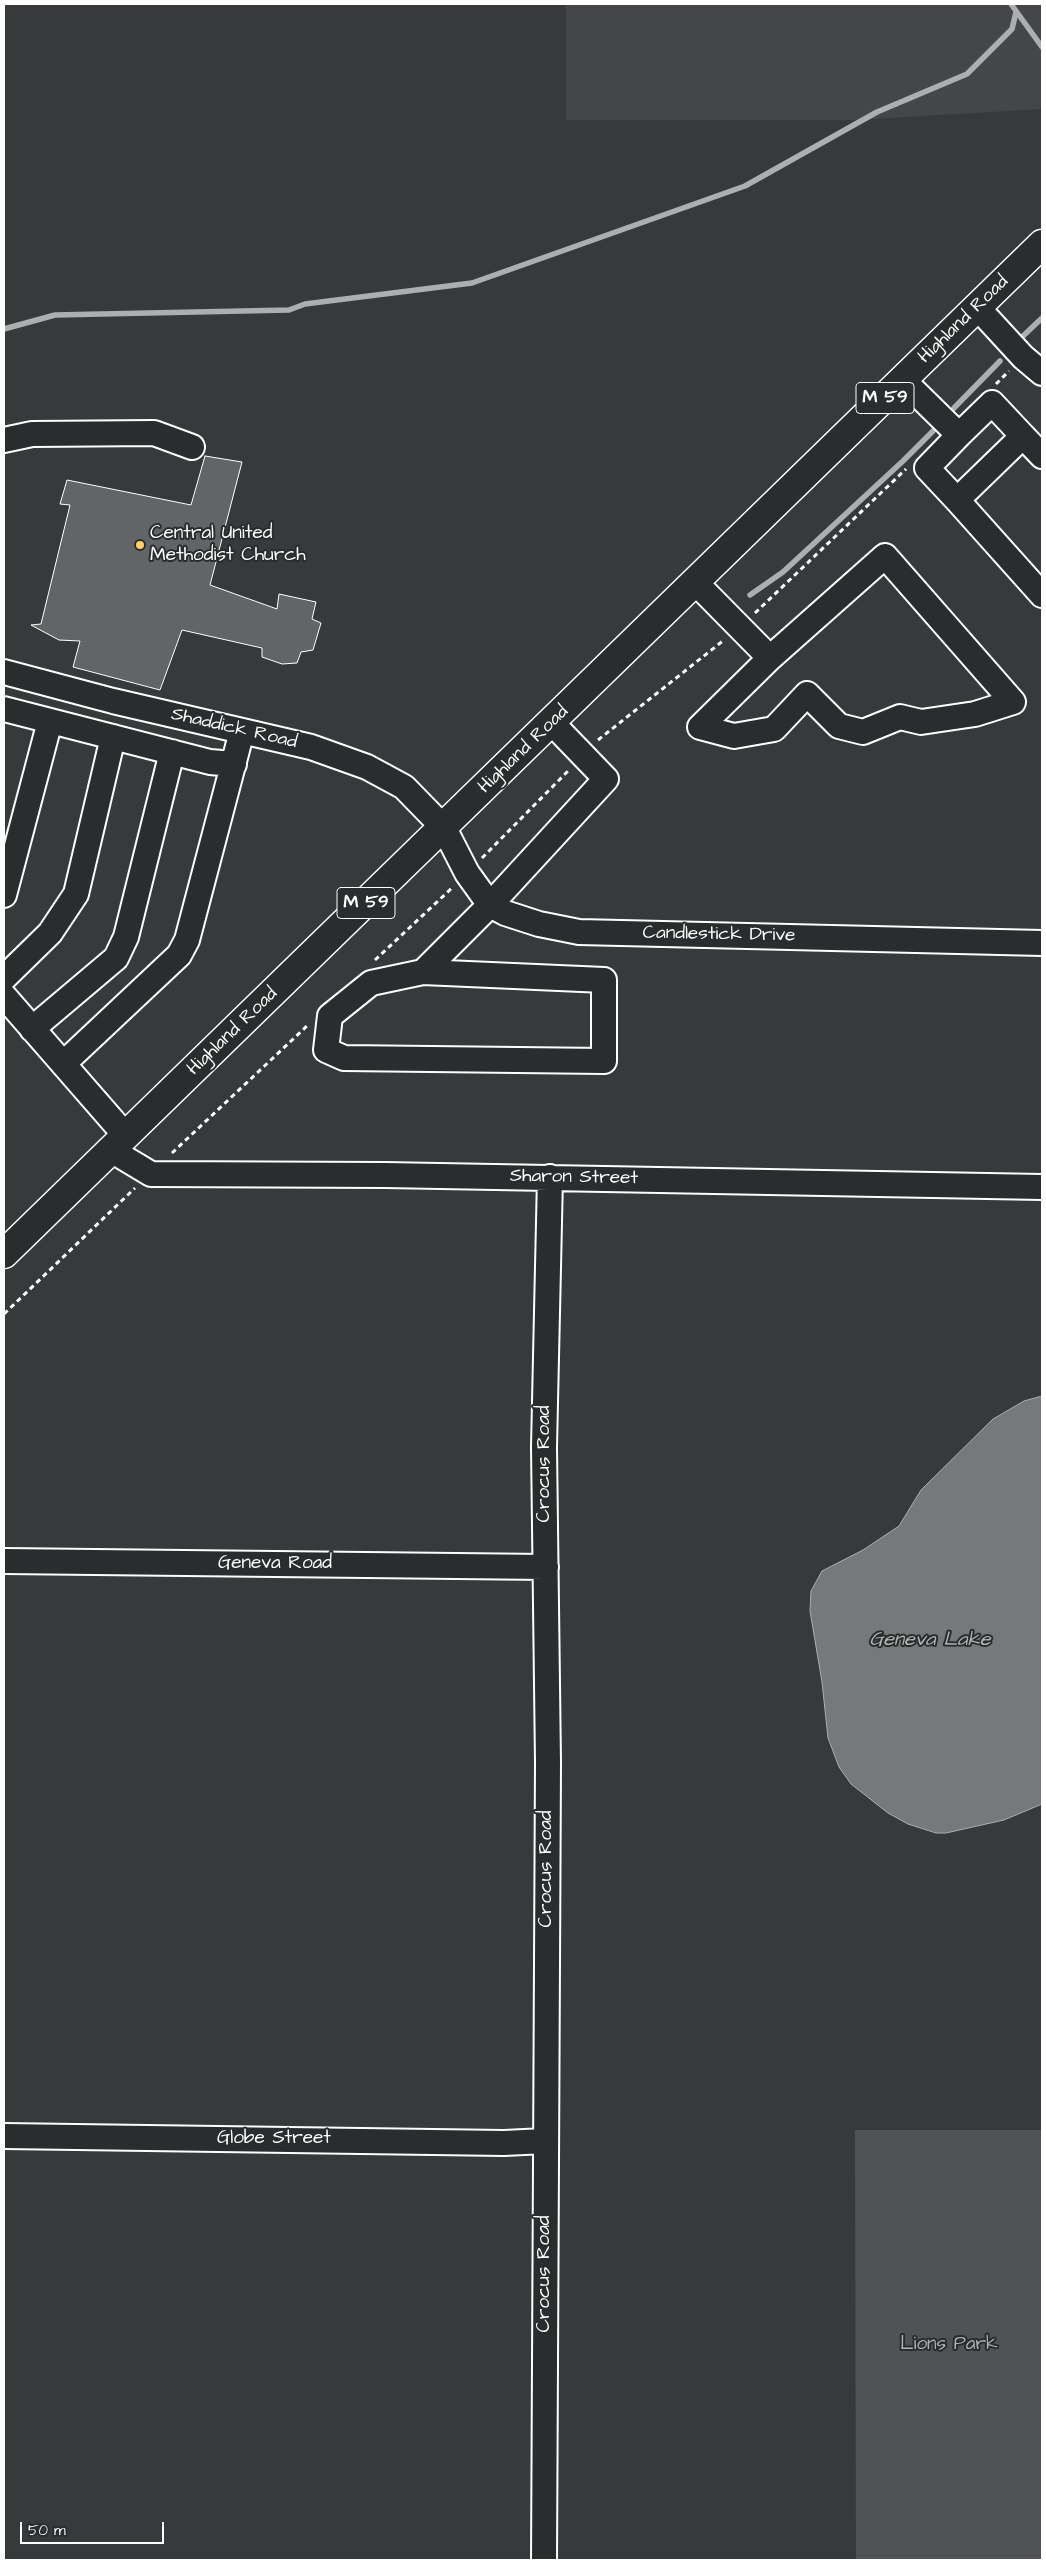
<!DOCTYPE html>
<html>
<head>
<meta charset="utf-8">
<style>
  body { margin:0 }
  #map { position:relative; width:1046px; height:2564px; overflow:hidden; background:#373a3b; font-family:"Architects Daughter",sans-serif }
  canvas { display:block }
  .frame { position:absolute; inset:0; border:5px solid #fff; pointer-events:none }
  .scale { position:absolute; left:20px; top:2522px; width:144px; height:22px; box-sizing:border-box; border:2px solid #fff; border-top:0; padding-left:6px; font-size:15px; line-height:18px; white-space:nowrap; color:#fff; -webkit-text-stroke:4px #2a2d2e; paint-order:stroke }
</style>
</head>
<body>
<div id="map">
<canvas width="1046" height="2564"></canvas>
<div class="frame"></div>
<div class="scale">50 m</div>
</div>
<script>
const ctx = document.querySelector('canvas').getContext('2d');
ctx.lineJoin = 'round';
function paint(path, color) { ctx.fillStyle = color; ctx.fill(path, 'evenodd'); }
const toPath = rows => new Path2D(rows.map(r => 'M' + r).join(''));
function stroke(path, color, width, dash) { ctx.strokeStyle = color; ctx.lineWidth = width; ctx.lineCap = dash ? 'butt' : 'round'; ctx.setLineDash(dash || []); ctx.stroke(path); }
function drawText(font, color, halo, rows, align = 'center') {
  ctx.font = font + ' "Architects Daughter",sans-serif'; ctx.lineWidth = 4; ctx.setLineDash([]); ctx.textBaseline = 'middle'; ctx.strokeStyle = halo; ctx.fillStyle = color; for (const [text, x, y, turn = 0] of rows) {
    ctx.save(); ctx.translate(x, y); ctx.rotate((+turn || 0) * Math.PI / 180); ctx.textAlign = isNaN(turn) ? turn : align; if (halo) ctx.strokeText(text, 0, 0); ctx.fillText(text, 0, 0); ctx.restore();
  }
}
const built = toPath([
  [566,4,1042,4,1042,109,855,120,566,120]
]);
const green = toPath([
  [855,2130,1042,2130,1042,2560,856,2560]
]);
const water = toPath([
  [1042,1396,1042,1804,1004,1820,946,1833,936,1833,908,1824,888,1813,851,1784,839,1767,828,1738,822,1682,810,1611,811,1591,822,1571,863,1550,899,1526,921,1490,993,1419,1024,1401,1042,1396]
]);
const stream = toPath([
  [1011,4,1042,47],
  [4,329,55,315,289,310,305,304,472,283,745,186,877,112,967,74,1012,29,1016,12],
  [1022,337,1042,318],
  [954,408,1000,361],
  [750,595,783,572,903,461,933,431]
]);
const building = toPath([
  [205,456,242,462,210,585,277,609,279,594,316,602,312,619,321,623,313,650,301,652,297,663,282,664,262,657,262,648,182,630,160,690,73,667,80,641,59,640,31,625,41,624,70,505,60,504,67,480,191,505,205,456]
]);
const path = toPath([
  [996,384,1009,371],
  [755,613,906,469],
  [598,740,724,640],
  [482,858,569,770],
  [375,960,453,887],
  [172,1153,308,1025],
  [4,1314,135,1188]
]);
const minor = toPath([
  [977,307,1023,357,1042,373],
  [903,380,959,435,992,403,1023,436,957,500,927,468,959,435],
  [1023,436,1042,456],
  [4,440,32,434,154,433,192,447],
  [957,500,1042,595],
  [696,583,770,658,700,727,734,736,774,729,807,694,839,726,863,732,900,717,921,722,975,714,1013,702,885,556,770,658],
  [4,672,113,701,311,747,367,767,404,787,444,828,467,873,490,905,505,913,539,924,579,932,1042,943],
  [4,709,210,762,234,764],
  [4,895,50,721],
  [423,972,604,980,604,1061,344,1058,326,1050,330,1016,371,983,423,972,490,905,606,779,552,723],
  [4,978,50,933,76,894,113,737],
  [4,996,126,1136],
  [32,1029,116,958,126,937,172,752],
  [63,1064,179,955,187,940,242,731],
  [111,1150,151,1174,385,1175,1042,1187],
  [4,1561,546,1567],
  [4,2136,504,2143,545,2141],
  [544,2560,548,1763,544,1447,550,1177]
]);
const highway = toPath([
  [4,1254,1042,244]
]);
const markers = [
  [140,545,5,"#ffd166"]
];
const shields = [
  [885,398,58],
  [366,903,58]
];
const shieldNames = [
  ["M 59",885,398],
  ["M 59",366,903]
];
const streetNames = [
  ["Highland Road",964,320,-44],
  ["Shaddick Road",234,729,13],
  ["Highland Road",524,750,-44],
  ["Candlestick Drive",719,935,1],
  ["Highland Road",233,1032,-44],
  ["Sharon Street",574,1178,1],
  ["Crocus Road",545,1464,-90],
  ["Geneva Road",275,1564],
  ["Crocus Road",547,1869,-90],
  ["Globe Street",274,2139],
  ["Crocus Road",545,2274,-90]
];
const poiNames = [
  ["Central United",150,534],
  ["Methodist Church",150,556]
];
const parkNames = [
  ["Lions Park",949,2345]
];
const waterNames = [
  ["Geneva Lake",930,1641]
];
paint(built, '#444748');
paint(green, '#505354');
paint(water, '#767879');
stroke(water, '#adaeaf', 1);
stroke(stream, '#adaeaf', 5.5);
paint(building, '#636465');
stroke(building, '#fff', 1);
stroke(minor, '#fff', 28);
stroke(highway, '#fff', 31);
stroke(path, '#fff', 3, [5, 4]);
stroke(minor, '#2a2d2e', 24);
stroke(highway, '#2a2d2e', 28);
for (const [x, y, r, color] of markers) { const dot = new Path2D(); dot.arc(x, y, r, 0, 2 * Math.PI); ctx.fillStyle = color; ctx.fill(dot); stroke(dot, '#2a2d2e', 2); }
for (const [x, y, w] of shields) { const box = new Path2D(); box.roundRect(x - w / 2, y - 15.5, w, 31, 4); ctx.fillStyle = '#2a2d2e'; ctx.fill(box); stroke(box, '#fff', 1); }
drawText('bold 18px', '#fff', null, shieldNames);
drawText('19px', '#fff', '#2a2d2e', streetNames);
drawText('19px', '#fff', '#2a2d2e', poiNames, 'left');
drawText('19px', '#b0b2b2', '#2a2d2e', parkNames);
drawText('italic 20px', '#b4b5b5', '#2a2d2e', waterNames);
</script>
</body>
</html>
